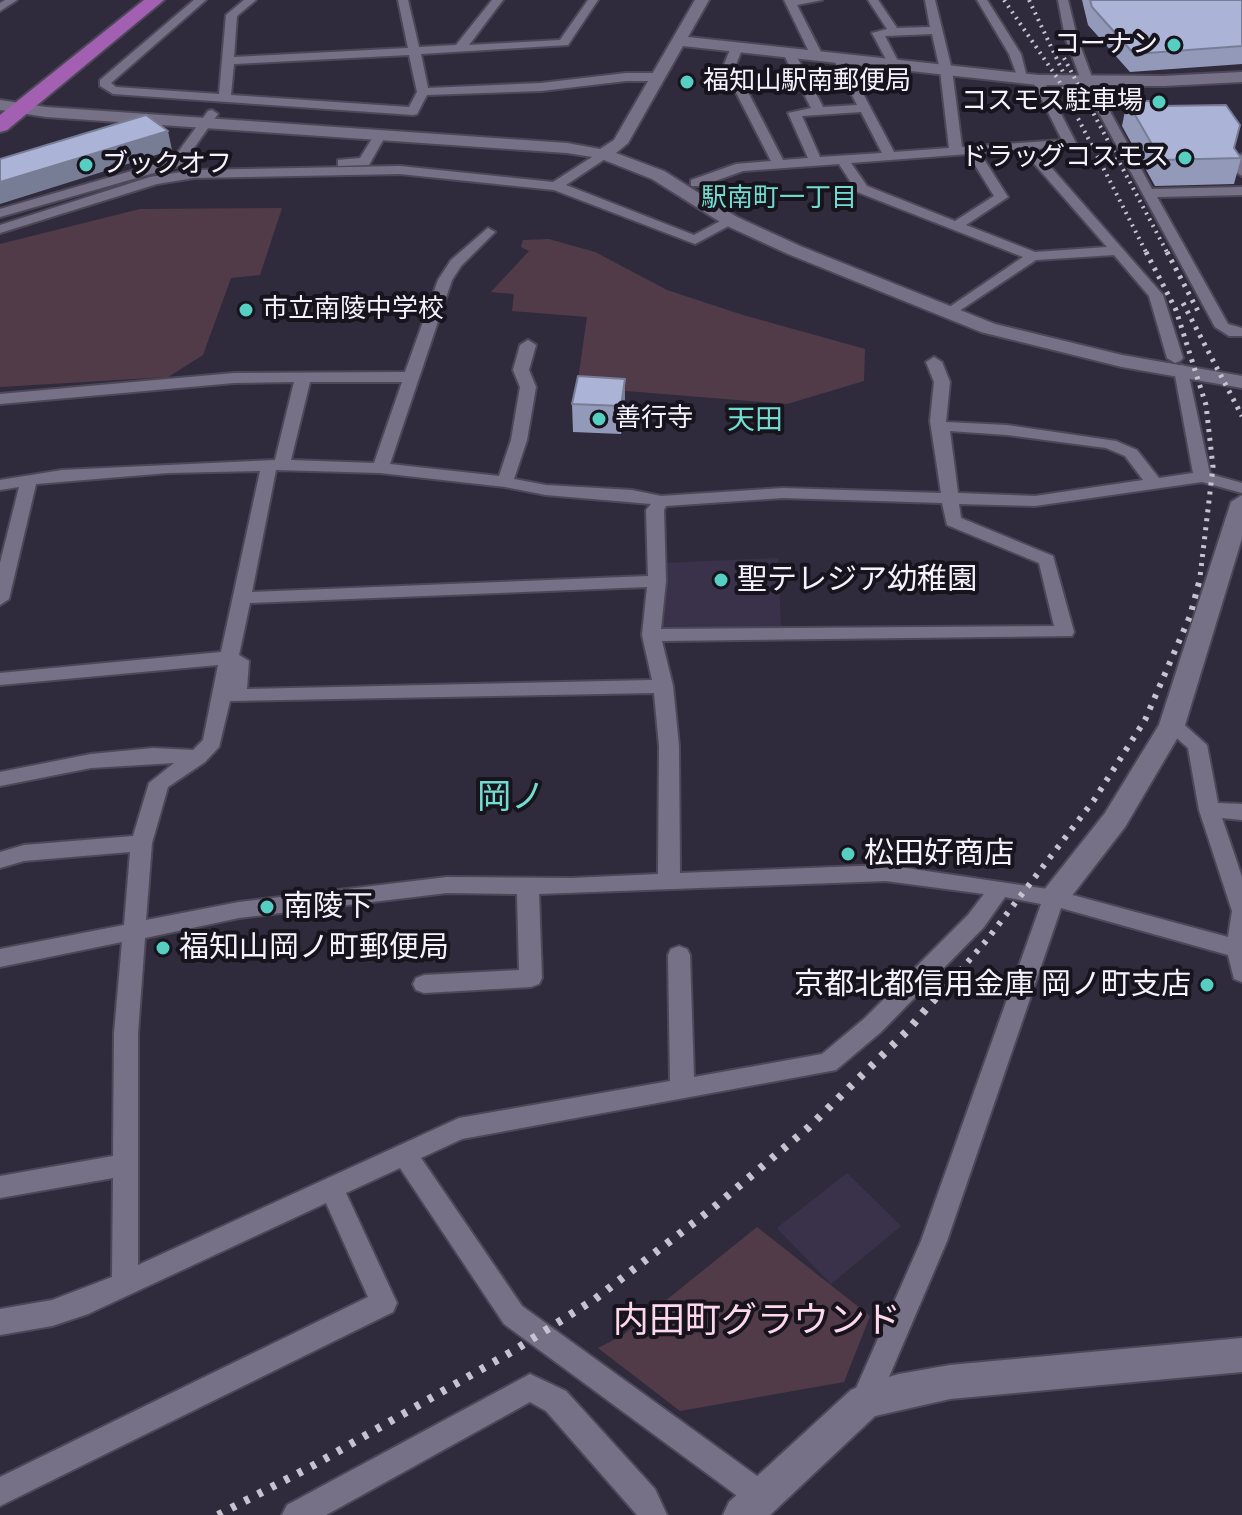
<!DOCTYPE html>
<html>
<head>
<meta charset="utf-8">
<style>
  body { margin:0 }
  canvas { display:block; background:#302a3d }
</style>
</head>
<body>
<canvas width="1242" height="1515"></canvas>
<script>
const ctx = document.querySelector('canvas').getContext('2d');
ctx.lineJoin = 'round';
function paint(path, color) { ctx.fillStyle = color; ctx.fill(path, 'evenodd'); }
const toPath = rows => new Path2D(rows.map(r => 'M' + r).join(''));
function stroke(path, color, width, dash) { ctx.strokeStyle = color; ctx.lineWidth = width; ctx.lineCap = dash ? 'butt' : 'round'; ctx.setLineDash(dash || []); ctx.stroke(path); }
function drawText(font, color, halo, rows, align = 'center') {
  ctx.font = font + ' Karla,"Noto Sans JP",sans-serif'; ctx.lineWidth = 8; ctx.setLineDash([]); ctx.textBaseline = 'middle'; ctx.strokeStyle = halo; ctx.fillStyle = color; for (const [text, x, y, turn = 0] of rows) {
    ctx.save(); ctx.translate(x, y); ctx.rotate((+turn || 0) * Math.PI / 180); ctx.textAlign = isNaN(turn) ? turn : align; if (halo) ctx.strokeText(text, 0, 0); ctx.fillText(text, 0, 0); ctx.restore();
  }
}
const built = toPath([
  [778,558,781,628,662,628,665,563],
  [847,1173,901,1226,831,1284,777,1228]
]);
const green = toPath([
  [282,208,260,275,231,278,203,355,168,377,0,387,0,244,140,209],
  [549,239,595,252,667,290,743,315,865,349,864,381,787,404,577,387,587,317,512,311,514,294,491,292,529,251,521,247,523,240],
  [757,1227,870,1316,844,1382,680,1411,598,1348,623,1335]
]);
const minor = toPath([
  [5,0,17,0,0,11,0,3,5,0],
  [194,0,206,0,111,83,116,87,219,94,226,15,244,0,256,0,237,16,234,57,408,48,398,0,408,0,419,47,456,45,492,0,503,0,469,45,560,40,588,0,598,0,568,45,421,54,428,88,541,83,626,73,657,73,663,77,657,81,626,81,541,91,427,95,417,114,413,115,113,94,100,86,100,80,194,0],
  [409,55,417,92,409,107,231,95,234,64,409,55],
  [784,0,822,0,797,5,823,56,821,58,811,56,784,0],
  [868,0,878,0,897,28,930,27,925,0,935,0,952,70,962,147,1062,140,1032,80,1042,77,1076,143,1070,147,1035,149,1163,295,1183,358,1180,361,1175,363,1167,358,1149,296,1114,255,1036,260,950,317,945,316,945,310,1023,257,857,192,839,164,743,171,701,186,691,186,691,180,736,164,771,161,723,67,731,47,737,44,743,47,735,67,783,160,808,158,788,113,811,108,783,53,789,50,795,53,823,107,857,105,833,58,843,56,894,152,949,148,940,70,932,34,885,36,900,65,890,67,872,33,887,29,868,0],
  [861,112,882,153,820,157,802,116,861,112],
  [1022,150,1023,151,1107,247,1035,252,966,225,1008,197,980,153,1022,150],
  [968,154,994,196,955,221,867,186,851,163,968,154],
  [977,0,987,0,1021,54,1028,81,1018,78,1009,54,977,0],
  [1058,0,1068,0,1077,37,1093,80,1152,189,1242,187,1242,195,1157,197,1228,324,1242,328,1242,336,1229,336,1215,327,1081,80,1065,37,1058,0],
  [212,110,218,114,182,165,0,217,0,209,173,159,208,111,212,110],
  [376,132,386,135,369,165,338,166,338,160,360,158,376,132],
  [603,150,608,151,608,157,566,185,694,235,726,218,738,221,695,244,554,190,400,174,194,178,157,184,0,233,0,225,150,177,194,170,400,166,553,182,603,150],
  [1242,154,1242,176,1236,172,1236,158,1242,154],
  [488,228,495,232,461,266,452,280,390,464,499,476,511,440,520,387,513,370,520,345,528,340,536,345,529,370,536,387,527,440,514,479,546,485,632,490,661,496,783,488,941,493,930,421,934,382,926,362,934,357,942,362,950,382,946,422,1007,425,1116,441,1137,450,1159,478,1193,473,1174,370,1182,365,1187,367,1210,474,1242,483,1242,493,1202,482,1035,506,959,504,961,518,1053,556,1074,632,1072,636,662,641,673,686,679,746,680,873,886,865,1054,890,1228,937,1232,911,1199,810,1188,748,1162,725,1172,718,1179,720,1207,745,1218,803,1242,804,1242,820,1222,818,1242,877,1242,982,1234,979,1228,955,1061,908,947,1241,874,1412,864,1416,854,1412,850,1402,921,1241,1041,904,1005,897,984,927,881,1032,836,1070,462,1139,421,1158,522,1306,771,1486,775,1496,771,1506,761,1510,751,1506,504,1324,400,1168,346,1193,397,1303,393,1312,0,1506,0,1477,368,1297,326,1203,88,1314,52,1326,0,1335,0,1309,52,1300,112,1277,113,1178,0,1198,0,1176,113,1156,114,1033,122,942,0,967,0,949,124,925,130,852,24,861,0,868,0,852,24,845,133,836,149,783,174,763,91,768,0,786,0,772,91,754,153,748,193,750,203,740,218,665,0,685,0,673,221,652,260,471,168,473,36,484,9,599,0,605,0,563,19,487,0,490,0,480,62,470,275,460,294,382,234,383,0,404,0,394,234,373,405,372,438,280,451,260,488,228],
  [310,382,402,382,374,463,291,460,310,382],
  [950,431,1007,435,1106,448,1125,456,1143,480,1035,496,958,493,950,431],
  [276,470,380,473,505,487,546,495,651,504,646,510,648,576,252,592,276,470],
  [783,498,942,503,947,525,1039,563,1054,626,661,629,666,581,664,510,666,506,783,498],
  [647,587,642,635,652,680,247,689,249,661,239,655,250,603,647,587],
  [654,693,659,746,658,874,572,878,447,877,239,902,146,920,152,843,168,787,205,762,219,747,230,701,654,693],
  [886,881,984,894,968,915,865,1018,822,1054,694,1077,690,955,687,949,679,946,671,949,668,955,670,1081,459,1118,138,1265,138,1033,145,938,239,918,447,893,517,894,519,970,424,975,416,978,413,984,416,990,424,993,531,987,539,984,542,978,539,894,886,881],
  [530,1374,566,1391,655,1489,667,1515,637,1515,546,1411,530,1402,326,1515,282,1515,287,1505,530,1374]
]);
const tertiary = toPath([
  [695,0,709,0,688,37,1038,75,1163,76,1242,72,1242,82,1163,86,1038,85,683,46,628,143,616,153,664,171,737,217,800,246,995,324,1122,355,1242,376,1242,388,1122,367,981,332,788,254,725,225,652,179,599,158,567,153,46,117,0,110,0,100,46,107,567,143,600,149,614,140,695,0],
  [1242,495,1242,538,1185,725,1125,827,1064,906,1054,909,1044,906,1040,898,1044,890,1105,813,1159,725,1231,502,1242,495],
  [1242,1338,1242,1372,950,1399,875,1416,770,1515,723,1515,729,1502,851,1390,864,1384,899,1374,950,1365,1242,1338]
]);
const trunk = toPath([
  [144,0,164,0,7,130,0,132,0,115,144,0]
]);
const railFar3 = toPath([
  [1004,0,1058,79,1147,254],
  [1029,0,1063,72],
  [1064,58,1168,254]
]);
const railFar2 = toPath([
  [1146,252,1176,310,1206,405,1213,467,1200,577],
  [1167,252,1199,313],
  [1183,303,1242,416]
]);
const railFar1 = toPath([
  [944,989,986,941,1094,800,1145,720,1190,616,1201,575]
]);
const rail = toPath([
  [218,1515,314,1465,513,1351,595,1299,713,1208,809,1127,908,1030,945,987]
]);
const wall = toPath([
  [1082,0,1242,0,1242,64,1130,72,1088,25],
  [1127,101,1160,106,1234,148,1241,158,1234,184,1155,186,1122,126],
  [572,404,625,406,621,434,573,432]
]);
const shadedWall = toPath([
  [168,131,172,150,0,204,0,182],
  [625,379,625,406,621,434,621,406]
]);
const building = toPath([
  [1090,0,1242,0,1242,46,1134,54,1092,7,1090,0],
  [1127,101,1156,101,1160,106,1226,105,1240,125,1234,148,1241,158,1161,160,1127,101],
  [146,115,168,131,0,182,0,159,146,115],
  [578,376,625,379,621,406,572,404,578,376]
]);
const markers = [
  [1174,45,8,"#57cec2"],
  [687,82,8,"#57cec2"],
  [1159,102,8,"#57cec2"],
  [1185,158,8,"#57cec2"],
  [86,165,8,"#57cec2"],
  [246,310,8,"#57cec2"],
  [599,419,8,"#57cec2"],
  [721,580,8,"#57cec2"],
  [848,854,8,"#57cec2"],
  [267,907,8,"#57cec2"],
  [163,948,8,"#57cec2"],
  [1207,985,8,"#57cec2"]
];
const farPoinames = [
  ["コーナン",1158,45,"right"],
  ["福知山駅南郵便局",703,82],
  ["コスモス駐車場",1143,102,"right"],
  ["ドラッグコスモス",1169,158,"right"],
  ["ブックオフ",102,165],
  ["市立南陵中学校",262,310],
  ["善行寺",615,419]
];
const farNeighbourhoodnames = [
  ["駅南町一丁目",779,199]
];
const farQuarternames = [
  ["天田",755,421]
];
const poiNames = [
  ["聖テレジア幼稚園",737,580],
  ["松田好商店",864,854],
  ["南陵下",283,907],
  ["福知山岡ノ町郵便局",179,948],
  ["京都北都信用金庫 岡ノ町支店",1191,985,"right"]
];
const quarterNames = [
  ["岡ノ",511,798]
];
const nearParknames = [
  ["内田町グラウンド",757,1322]
];
paint(built, '#3a324b');
paint(green, '#523b48');
stroke(minor, '#4d4858', 4);
stroke(tertiary, '#4d4858', 4);
stroke(trunk, '#4d4858', 4);
paint(minor, '#777187');
paint(tertiary, '#777187');
paint(trunk, '#a360b2');
stroke(railFar3, '#c6c2d0', 4, [2, 5]);
stroke(railFar2, '#c6c2d0', 5, [3, 6]);
stroke(railFar1, '#c6c2d0', 6, [4, 8]);
stroke(rail, '#c6c2d0', 8, [5, 10]);
paint(wall, '#939ab9');
paint(shadedWall, '#787d96');
paint(building, '#abb3d7');
stroke(building, '#787d96', 2);
for (const [x, y, r, color] of markers) { const dot = new Path2D(); dot.arc(x, y, r, 0, 2 * Math.PI); ctx.fillStyle = color; ctx.fill(dot); stroke(dot, '#17141d', 3); }
drawText('26px', '#f5f2fe', '#17141d', farPoinames, 'left');
drawText('26px', '#73dcd1', '#17141d', farNeighbourhoodnames);
drawText('28px', '#73dcd1', '#17141d', farQuarternames);
drawText('30px', '#f5f2fe', '#17141d', poiNames, 'left');
drawText('34px', '#73dcd1', '#17141d', quarterNames);
drawText('36px', '#fdd7ec', '#17141d', nearParknames);
</script>
</body>
</html>
